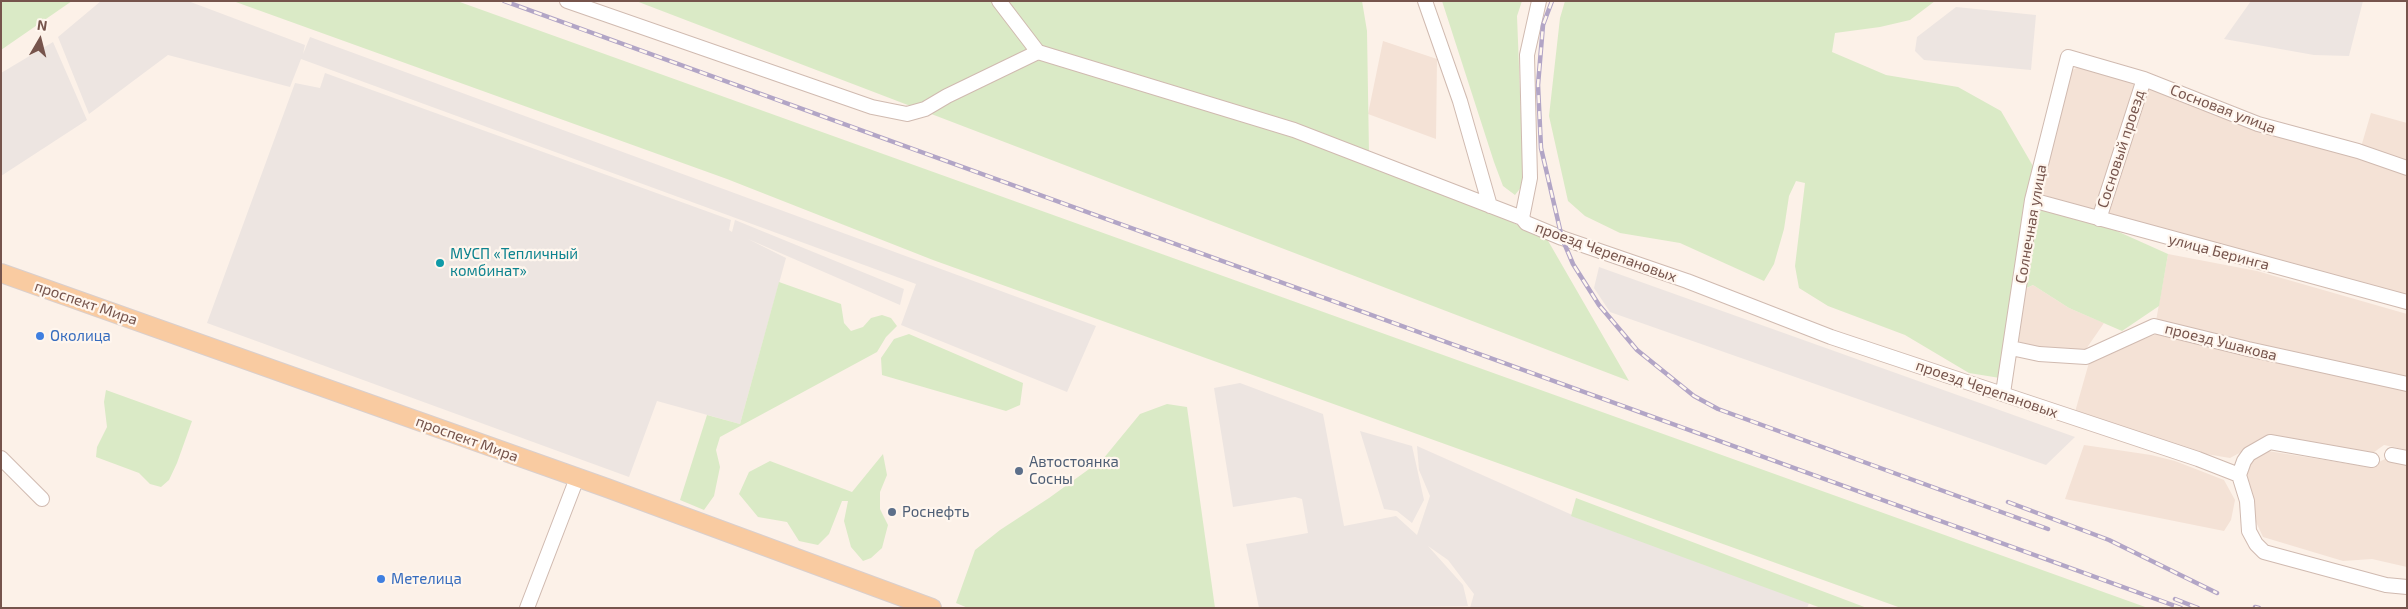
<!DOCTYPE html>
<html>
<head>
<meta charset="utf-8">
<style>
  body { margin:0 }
  #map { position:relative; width:2408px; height:609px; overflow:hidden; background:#fcf1e8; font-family:"Exo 2",sans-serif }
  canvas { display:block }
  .frame { position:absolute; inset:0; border:2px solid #76544c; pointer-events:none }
  .north { position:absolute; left:15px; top:15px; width:50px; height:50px; -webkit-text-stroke:4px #fff6ee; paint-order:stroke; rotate:8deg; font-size:14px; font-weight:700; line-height:20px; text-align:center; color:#76544c }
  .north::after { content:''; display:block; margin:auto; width:18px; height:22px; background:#76544c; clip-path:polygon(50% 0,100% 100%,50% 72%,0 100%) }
</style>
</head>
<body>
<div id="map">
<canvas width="2408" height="609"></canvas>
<div class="frame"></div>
<div class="north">N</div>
</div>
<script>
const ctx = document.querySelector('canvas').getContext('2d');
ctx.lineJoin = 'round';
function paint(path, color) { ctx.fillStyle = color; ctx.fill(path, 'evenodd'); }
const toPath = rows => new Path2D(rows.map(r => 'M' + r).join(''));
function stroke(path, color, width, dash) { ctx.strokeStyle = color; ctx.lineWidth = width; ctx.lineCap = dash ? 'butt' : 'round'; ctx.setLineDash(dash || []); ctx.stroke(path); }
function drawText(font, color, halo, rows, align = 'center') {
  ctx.font = font + ' "Exo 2",sans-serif'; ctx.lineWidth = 4.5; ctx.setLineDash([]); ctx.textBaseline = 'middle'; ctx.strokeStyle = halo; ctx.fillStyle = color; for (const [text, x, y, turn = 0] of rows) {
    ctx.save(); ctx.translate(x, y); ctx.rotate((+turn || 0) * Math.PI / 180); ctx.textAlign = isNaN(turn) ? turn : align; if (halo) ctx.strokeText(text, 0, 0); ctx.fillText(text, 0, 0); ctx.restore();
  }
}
const residential = toPath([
  [1383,41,1437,59,1436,139,1368,114],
  [2079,67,2137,84,2096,211,2037,193,2072,70],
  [2144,87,2188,104,2407,172,2407,298,2105,216],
  [2371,113,2407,123,2407,163,2361,147],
  [2168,254,2257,271,2407,314,2407,379,2156,321],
  [2033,285,2069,308,2104,323,2084,352,2018,346,2025,289],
  [2157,334,2407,388,2407,450,2384,445,2370,455,2268,438,2230,458,2176,449,2075,412,2090,359],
  [2084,445,2151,455,2175,461,2224,480,2235,500,2231,520,2224,531,2065,499],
  [2268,451,2369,467,2385,459,2407,464,2407,567,2372,559,2343,561,2263,537,2251,511,2250,485,2246,473,2253,459,2261,452]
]);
const industrial = toPath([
  [101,1,188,1,305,45,303,54,310,37,1096,326,1067,392,901,325,916,284,301,59,290,87,168,55,89,114,58,37],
  [2251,1,2363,1,2349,56,2314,55,2224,39],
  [1956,7,2036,15,2031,70,1924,60,1915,51,1917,37],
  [53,42,87,120,1,176,1,73],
  [325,73,731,220,729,230,732,232,735,220,904,289,900,305,748,239,786,258,740,424,657,401,629,477,207,323,295,83,320,88],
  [1599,267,2075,437,2046,465,1610,312,1594,288],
  [1240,383,1323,414,1344,526,1396,516,1417,535,1430,496,1419,470,1417,446,1588,522,1810,601,1807,608,1470,608,1474,594,1448,560,1428,546,1463,585,1468,606,1259,608,1246,544,1308,533,1302,499,1295,497,1233,507,1214,388],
  [1360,431,1412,446,1424,500,1412,523,1397,511,1384,509]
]);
const green = toPath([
  [1,1,72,1,1,50],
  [233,1,457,1,2148,608,1901,608,933,260,727,179],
  [636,1,1362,1,1367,31,1369,154,1547,239,1629,381],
  [1442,1,1522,1,1517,16,1523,169,1522,186,1515,195,1503,186,1494,162],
  [1565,1,1935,1,1910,20,1880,27,1835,33,1832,52,1886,75,1958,87,2001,111,2037,173,2032,200,2090,219,2168,254,2159,306,2122,331,2069,308,2033,285,2020,291,2000,378,1969,373,1905,335,1828,306,1799,288,1795,266,1805,183,1796,181,1789,196,1784,229,1774,264,1764,281,1680,243,1620,233,1585,216,1568,201,1549,116,1560,18],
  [779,282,841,304,844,323,851,331,863,327,871,318,882,315,891,318,897,326,886,337,877,352,720,437,716,450,720,467,714,496,704,510,680,500,707,415,740,424],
  [909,334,1023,383,1020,405,1006,411,882,375,881,358,894,339],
  [106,390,192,421,177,463,169,480,161,487,150,484,139,473,96,457,97,447,107,427,104,402],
  [1167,404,1187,407,1215,608,968,608,956,603,975,550,1000,530,1049,498,1103,459,1140,414],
  [883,454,887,475,880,492,880,509,888,525,882,548,871,558,863,561,851,547,844,521,848,501,842,501,829,534,818,545,799,541,787,522,758,517,739,494,749,472,770,461,852,492],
  [1576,498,1867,608,1821,608,1571,516]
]);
const minor = toPath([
  [567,1,872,107,907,114,925,109,947,96,1038,52,1294,130,1522,218,1526,223,1562,238,1687,281,1831,337,2198,459,2239,475],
  [999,1,1038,52],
  [1425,1,1460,101,1490,206],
  [2032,200,2407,302],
  [1522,218,1530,178,1527,55,1539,1],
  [2099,219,2144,79],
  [2011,348,2039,354,2086,357,2154,326,2248,349,2407,384],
  [2003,393,2032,200,2068,57,2144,79,2258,124,2358,151,2407,168],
  [2392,455,2407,458],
  [1,458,42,499],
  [2239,475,2247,501,2249,531,2256,544,2264,552,2386,585,2407,587],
  [2239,475,2244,461,2249,454,2270,442,2372,460],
  [527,608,577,478]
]);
const major = toPath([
  [1,273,607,488,932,608]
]);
const rail = toPath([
  [504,1,2181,608],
  [1552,1,1543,25,1538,85,1541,148,1562,238,1573,264,1599,305,1637,350,1694,396,1718,409,2048,529],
  [2008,502,2109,540,2217,593],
  [2175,599,2198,608],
  [2255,607,2259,608]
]);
const markers = [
  [440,263,5,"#0f9aa8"],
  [40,336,5,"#3f7fe0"],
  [1019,471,5,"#5c6f8a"],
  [892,512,5,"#5c6f8a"],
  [381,579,5,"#3f7fe0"]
];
const streetNames = [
  ["Сосновая улица",2223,109,21],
  ["Сосновый проезд",2121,149,-72],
  ["Солнечная улица",2031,224,-80],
  ["проезд Черепановых",1606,252,20],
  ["улица Беринга",2219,252,15],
  ["проспект Мира",86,303,19],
  ["проезд Ушакова",2221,342,14],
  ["проезд Черепановых",1987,389,19],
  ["проспект Мира",467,439,20]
];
const cultureNames = [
  ["МУСП «Тепличный",450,254],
  ["комбинат»",450,271]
];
const shopNames = [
  ["Околица",50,336],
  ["Метелица",391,579]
];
const serviceNames = [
  ["Автостоянка",1029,462],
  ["Сосны",1029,479],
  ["Роснефть",902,512]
];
paint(residential, '#f4e2d6');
paint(industrial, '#ede5e1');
paint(green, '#daeac6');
stroke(minor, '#d0bab0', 16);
stroke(major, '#d9cfcd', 20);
stroke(minor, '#fff', 14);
stroke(major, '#f9cba1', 18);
stroke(rail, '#b2a5c6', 4.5);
stroke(rail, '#fff6ee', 2.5, [8]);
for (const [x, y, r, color] of markers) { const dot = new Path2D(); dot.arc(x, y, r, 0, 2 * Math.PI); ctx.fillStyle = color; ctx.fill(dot); stroke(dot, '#fff6ee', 2); }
drawText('15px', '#76544c', '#fff6ee', streetNames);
drawText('15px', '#0d838f', '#fff6ee', cultureNames, 'left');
drawText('15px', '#366cbe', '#fff6ee', shopNames, 'left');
drawText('15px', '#4e5e75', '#fff6ee', serviceNames, 'left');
</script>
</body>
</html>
